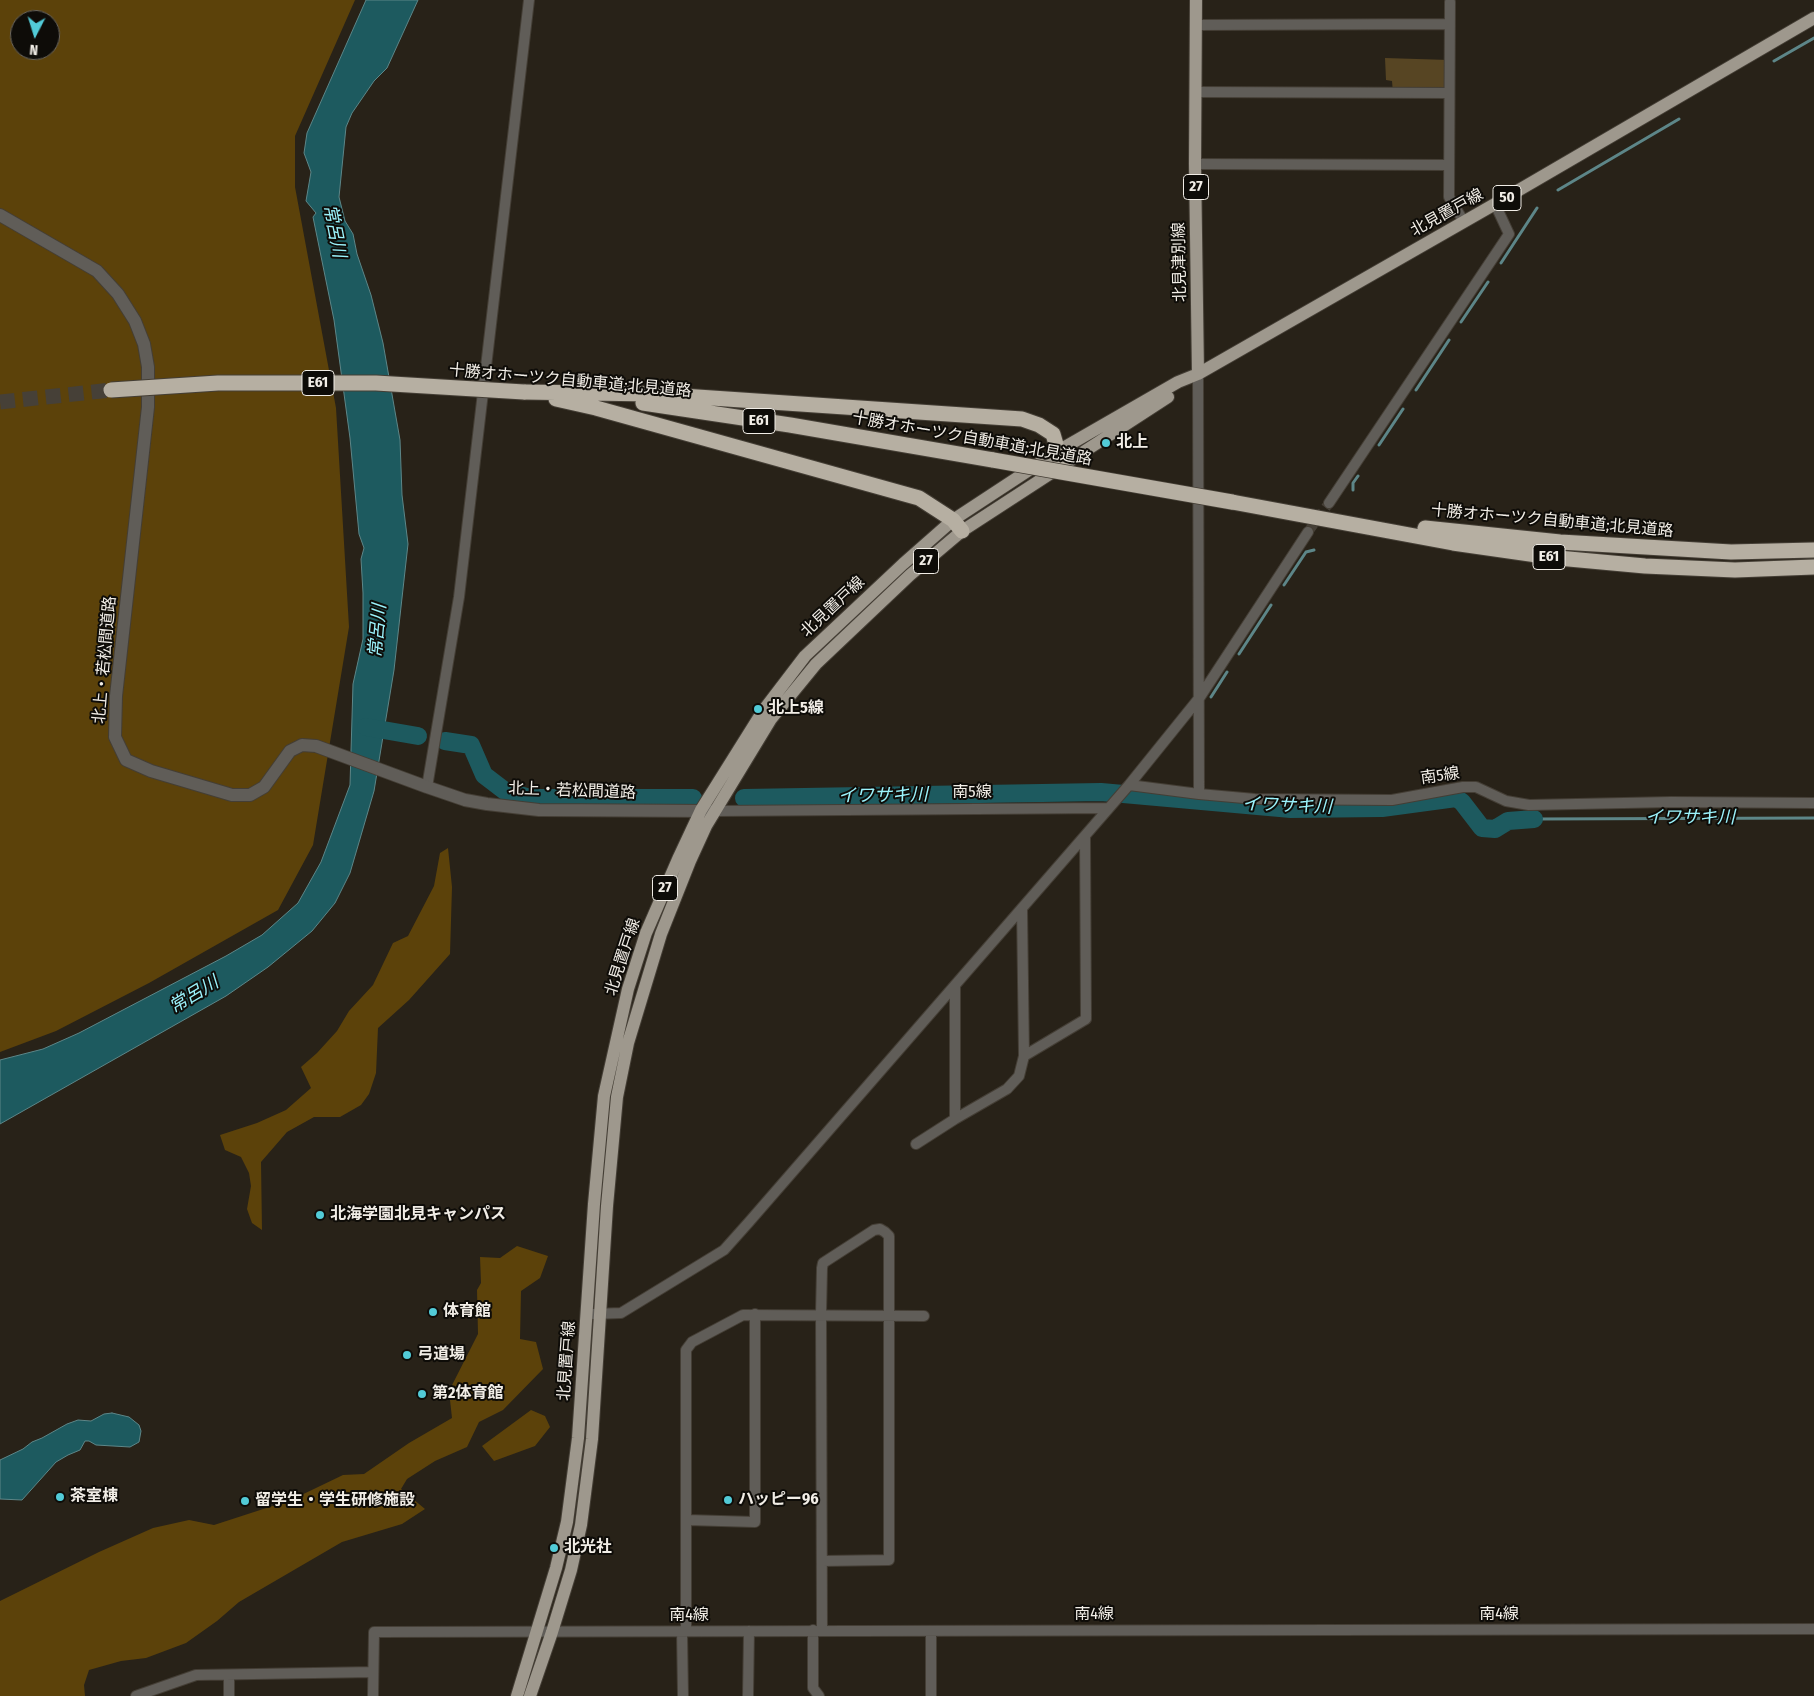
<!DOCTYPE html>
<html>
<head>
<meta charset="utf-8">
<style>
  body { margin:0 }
  #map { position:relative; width:1814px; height:1696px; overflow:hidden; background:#282218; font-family:"Fira Sans Condensed",sans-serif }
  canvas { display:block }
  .north { position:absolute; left:10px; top:10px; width:50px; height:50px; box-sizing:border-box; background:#0e0c08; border:1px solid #696661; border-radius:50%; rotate:185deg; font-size:14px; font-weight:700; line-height:20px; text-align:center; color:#f1ede6 }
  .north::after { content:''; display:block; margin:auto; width:18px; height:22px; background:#52cbd7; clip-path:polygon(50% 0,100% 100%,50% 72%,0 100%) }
</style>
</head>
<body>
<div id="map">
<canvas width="1814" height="1696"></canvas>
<div class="north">N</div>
</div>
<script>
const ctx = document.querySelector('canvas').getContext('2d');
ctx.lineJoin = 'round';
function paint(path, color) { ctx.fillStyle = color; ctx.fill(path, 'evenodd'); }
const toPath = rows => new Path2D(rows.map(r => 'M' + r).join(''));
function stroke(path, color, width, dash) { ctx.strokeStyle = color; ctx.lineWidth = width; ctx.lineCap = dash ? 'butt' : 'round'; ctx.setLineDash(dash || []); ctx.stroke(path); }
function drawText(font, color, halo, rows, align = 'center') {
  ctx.font = font + ' "Fira Sans Condensed","Noto Sans JP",sans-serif'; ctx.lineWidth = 4; ctx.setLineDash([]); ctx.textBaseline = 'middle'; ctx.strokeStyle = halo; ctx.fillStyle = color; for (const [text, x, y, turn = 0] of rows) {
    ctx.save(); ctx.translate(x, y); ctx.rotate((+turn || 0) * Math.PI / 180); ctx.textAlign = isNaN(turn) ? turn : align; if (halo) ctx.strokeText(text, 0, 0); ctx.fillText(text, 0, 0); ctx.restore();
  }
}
const green = toPath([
  [1385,58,1449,60,1449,93,1393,93,1392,81,1386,80]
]);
const forest = toPath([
  [0,0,355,0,295,136,295,187,336,408,349,627,313,845,278,910,149,983,56,1031,0,1052],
  [20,20,50,20,50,50,20,50],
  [448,848,452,887,450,954,409,1000,378,1028,376,1073,369,1094,361,1105,340,1117,314,1117,287,1132,261,1162,262,1230,252,1223,247,1209,251,1186,249,1173,241,1157,225,1150,220,1135,257,1123,286,1110,311,1088,301,1067,317,1053,337,1031,349,1011,373,985,393,943,408,936,434,886,440,853],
  [517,1246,548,1256,540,1278,521,1291,520,1339,536,1342,543,1369,503,1410,479,1422,467,1447,435,1461,407,1479,401,1489,425,1509,402,1524,342,1542,239,1602,217,1621,186,1643,146,1658,121,1661,89,1670,84,1685,85,1696,0,1696,0,1601,99,1552,153,1528,189,1520,214,1525,291,1500,343,1475,364,1474,409,1443,452,1418,449,1391,478,1334,477,1290,481,1283,480,1257,500,1258],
  [531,1410,545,1416,550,1427,535,1446,494,1461,482,1446]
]);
const water = toPath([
  [366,0,418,0,387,68,374,81,352,113,346,127,339,197,345,221,353,234,357,254,371,295,383,343,400,440,402,495,408,544,394,670,374,791,350,873,335,903,312,931,268,967,226,996,0,1124,0,1060,43,1049,79,1033,226,956,262,935,298,903,321,862,350,785,353,684,363,639,363,593,361,559,364,548,359,534,350,438,334,320,313,217,316,213,306,201,311,172,304,153,307,133,366,0],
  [112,1413,129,1417,139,1425,141,1431,139,1442,130,1447,96,1445,89,1441,85,1441,80,1450,68,1455,56,1462,22,1500,0,1499,0,1460,23,1449,32,1442,42,1438,67,1424,78,1420,91,1421,104,1414,112,1413]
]);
const stream = toPath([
  [1774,61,1814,38],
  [1558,190,1679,119],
  [1501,263,1537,208],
  [1461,322,1488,282],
  [1416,390,1449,340],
  [1379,445,1403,409],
  [1353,490,1353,483,1358,476],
  [1284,585,1306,552,1314,550],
  [1239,654,1271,605],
  [1211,697,1227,672],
  [1133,795,1135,792],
  [1534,819,1814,818]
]);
const river = toPath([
  [366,727,418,736],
  [445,741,471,745,484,775,505,791,530,798,693,798],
  [744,798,1101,792,1291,809,1382,808,1456,798,1462,802,1482,828,1495,829,1508,821,1534,819]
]);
const minorTunnel = toPath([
  [1308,532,1329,503]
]);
const motorwayTunnel = toPath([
  [0,402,111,390]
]);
const minor = toPath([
  [1450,2,1449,197,1464,222],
  [1196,25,1449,24],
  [1196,92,1449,93],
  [1195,164,1449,165],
  [1198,374,1199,794],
  [1329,503,1509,234,1495,204],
  [1129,785,1199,794,1255,799,1392,800,1463,787,1476,787,1506,801,1529,805,1671,802,1814,803],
  [427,787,459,597,529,0],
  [716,811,1107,808],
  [1022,908,1024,1056,1086,1019,1085,836],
  [955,985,955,1119],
  [916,1144,955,1119,1007,1089,1019,1076,1024,1056],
  [593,1314,621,1313,724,1250,749,1222,1129,785,1200,697,1308,532],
  [687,1520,755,1522,755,1314],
  [822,1561,889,1560,889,1236,885,1232,880,1229,874,1230,823,1263,822,1268,821,1314,822,1631],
  [686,1630,686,1350,692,1342,743,1315,924,1316],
  [813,1630,813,1688,819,1696],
  [682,1631,683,1696],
  [229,1675,229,1696],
  [136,1696,196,1675,373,1672],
  [373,1696,374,1632,1814,1629],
  [748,1696,749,1631],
  [931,1696,931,1631]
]);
const tertiary = toPath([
  [0,215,97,271,118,294,135,321,144,344,148,367,148,407,116,696,115,737,126,760,151,771,232,795,250,795,264,787,290,751,302,745,316,746,427,787,465,800,487,804,539,810,711,811]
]);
const primary = toPath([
  [1196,0,1195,164,1198,374],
  [517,1696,556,1568,567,1522,578,1438,594,1204,604,1096,628,989,646,933,679,857,701,810,763,711,805,656,903,564,953,520,1058,451,1178,382,1198,374,1495,204,1814,18],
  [530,1696,552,1632,571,1570,581,1525,592,1439,607,1206,617,1097,628,1043,661,934,690,861,706,826,771,719,816,664,910,575,962,531,1168,397]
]);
const motorway = toPath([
  [524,392,653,394,1022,419,1039,425,1053,434,1062,465],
  [556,399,596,408,919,498,953,520,962,531],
  [643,403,790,425,993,460],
  [1232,502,1453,543,1558,558,1645,566,1735,570,1814,567],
  [1425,528,1560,542,1731,552,1814,550]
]);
const motorwayBridge = toPath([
  [111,390,218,383,376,383,524,392],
  [993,460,1232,502]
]);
const markers = [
  [1106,443,5,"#52cbd7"],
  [758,709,5,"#52cbd7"],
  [320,1215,5,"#52cbd7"],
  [433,1312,5,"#52cbd7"],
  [407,1355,5,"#52cbd7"],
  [422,1394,5,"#52cbd7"],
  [60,1497,5,"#52cbd7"],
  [728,1500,5,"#52cbd7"],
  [245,1501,5,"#52cbd7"],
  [554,1548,5,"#52cbd7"]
];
const shields = [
  [1196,187,25],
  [1507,198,28],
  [318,383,32],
  [759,421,32],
  [1549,557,32],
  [926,561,25],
  [665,888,25]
];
const shieldNames = [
  ["27",1196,187],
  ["50",1507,198],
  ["E61",318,383],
  ["E61",759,421],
  ["E61",1549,557],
  ["27",926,561],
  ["27",665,888]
];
const streetNames = [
  ["北見置戸線",1447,213,-29],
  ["北見津別線",1180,262,-91],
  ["十勝オホーツク自動車道;北見道路",570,381,5],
  ["十勝オホーツク自動車道;北見道路",972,439,10],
  ["十勝オホーツク自動車道;北見道路",1552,521,5],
  ["北見置戸線",833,607,-43],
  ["北上・若松間道路",105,660,-85],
  ["南5線",1440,776,-8],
  ["北上・若松間道路",572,791,2],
  ["南5線",972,793],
  ["北見置戸線",623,957,-72],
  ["北見置戸線",567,1361,-86],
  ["南4線",1094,1615],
  ["南4線",1499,1615],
  ["南4線",689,1616]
];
const poiNames = [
  ["北上",1116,443],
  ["北上5線",768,709],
  ["北海学園北見キャンパス",330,1215],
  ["体育館",443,1312],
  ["弓道場",417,1355],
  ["第2体育館",432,1394],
  ["茶室棟",70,1497],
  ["ハッピー96",738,1500],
  ["留学生・学生研修施設",255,1501],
  ["北光社",564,1548]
];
const waterNames = [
  ["常呂川",334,231,79],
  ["常呂川",378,631,-85],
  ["イワサキ川",883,796,-1],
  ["イワサキ川",1287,806,2],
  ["イワサキ川",1690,818],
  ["常呂川",194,995,-31]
];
paint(green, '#574523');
paint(forest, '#5c420a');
paint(water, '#1d5a5f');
stroke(water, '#5d8688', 1);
stroke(stream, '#5d8688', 3);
stroke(river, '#1d5a5f', 18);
stroke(minorTunnel, '#464037', 10, [10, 5]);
stroke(motorwayTunnel, '#464037', 15, [15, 8]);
stroke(minor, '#443e35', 12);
stroke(tertiary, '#443e35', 14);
stroke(primary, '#443e35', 14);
stroke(motorway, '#443e35', 17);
stroke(minor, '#605d58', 10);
stroke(tertiary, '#605d58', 12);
stroke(primary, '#9e988d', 12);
stroke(motorway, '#b6afa2', 15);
stroke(motorwayBridge, '#443e35', 17, []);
stroke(motorwayBridge, '#b6afa2', 15);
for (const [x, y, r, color] of markers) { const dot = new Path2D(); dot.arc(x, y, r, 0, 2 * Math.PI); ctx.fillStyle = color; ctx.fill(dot); stroke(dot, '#0e0c08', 2); }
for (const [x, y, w] of shields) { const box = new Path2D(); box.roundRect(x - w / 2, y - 12.5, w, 25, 4); ctx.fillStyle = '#0e0c08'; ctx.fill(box); stroke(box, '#f1ede6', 1); }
drawText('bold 15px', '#f1ede6', null, shieldNames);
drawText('16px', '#f1ede6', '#0e0c08', streetNames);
drawText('bold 16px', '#f1ede6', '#0e0c08', poiNames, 'left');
drawText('italic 18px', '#9bf3fc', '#0e0c08', waterNames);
</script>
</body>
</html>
